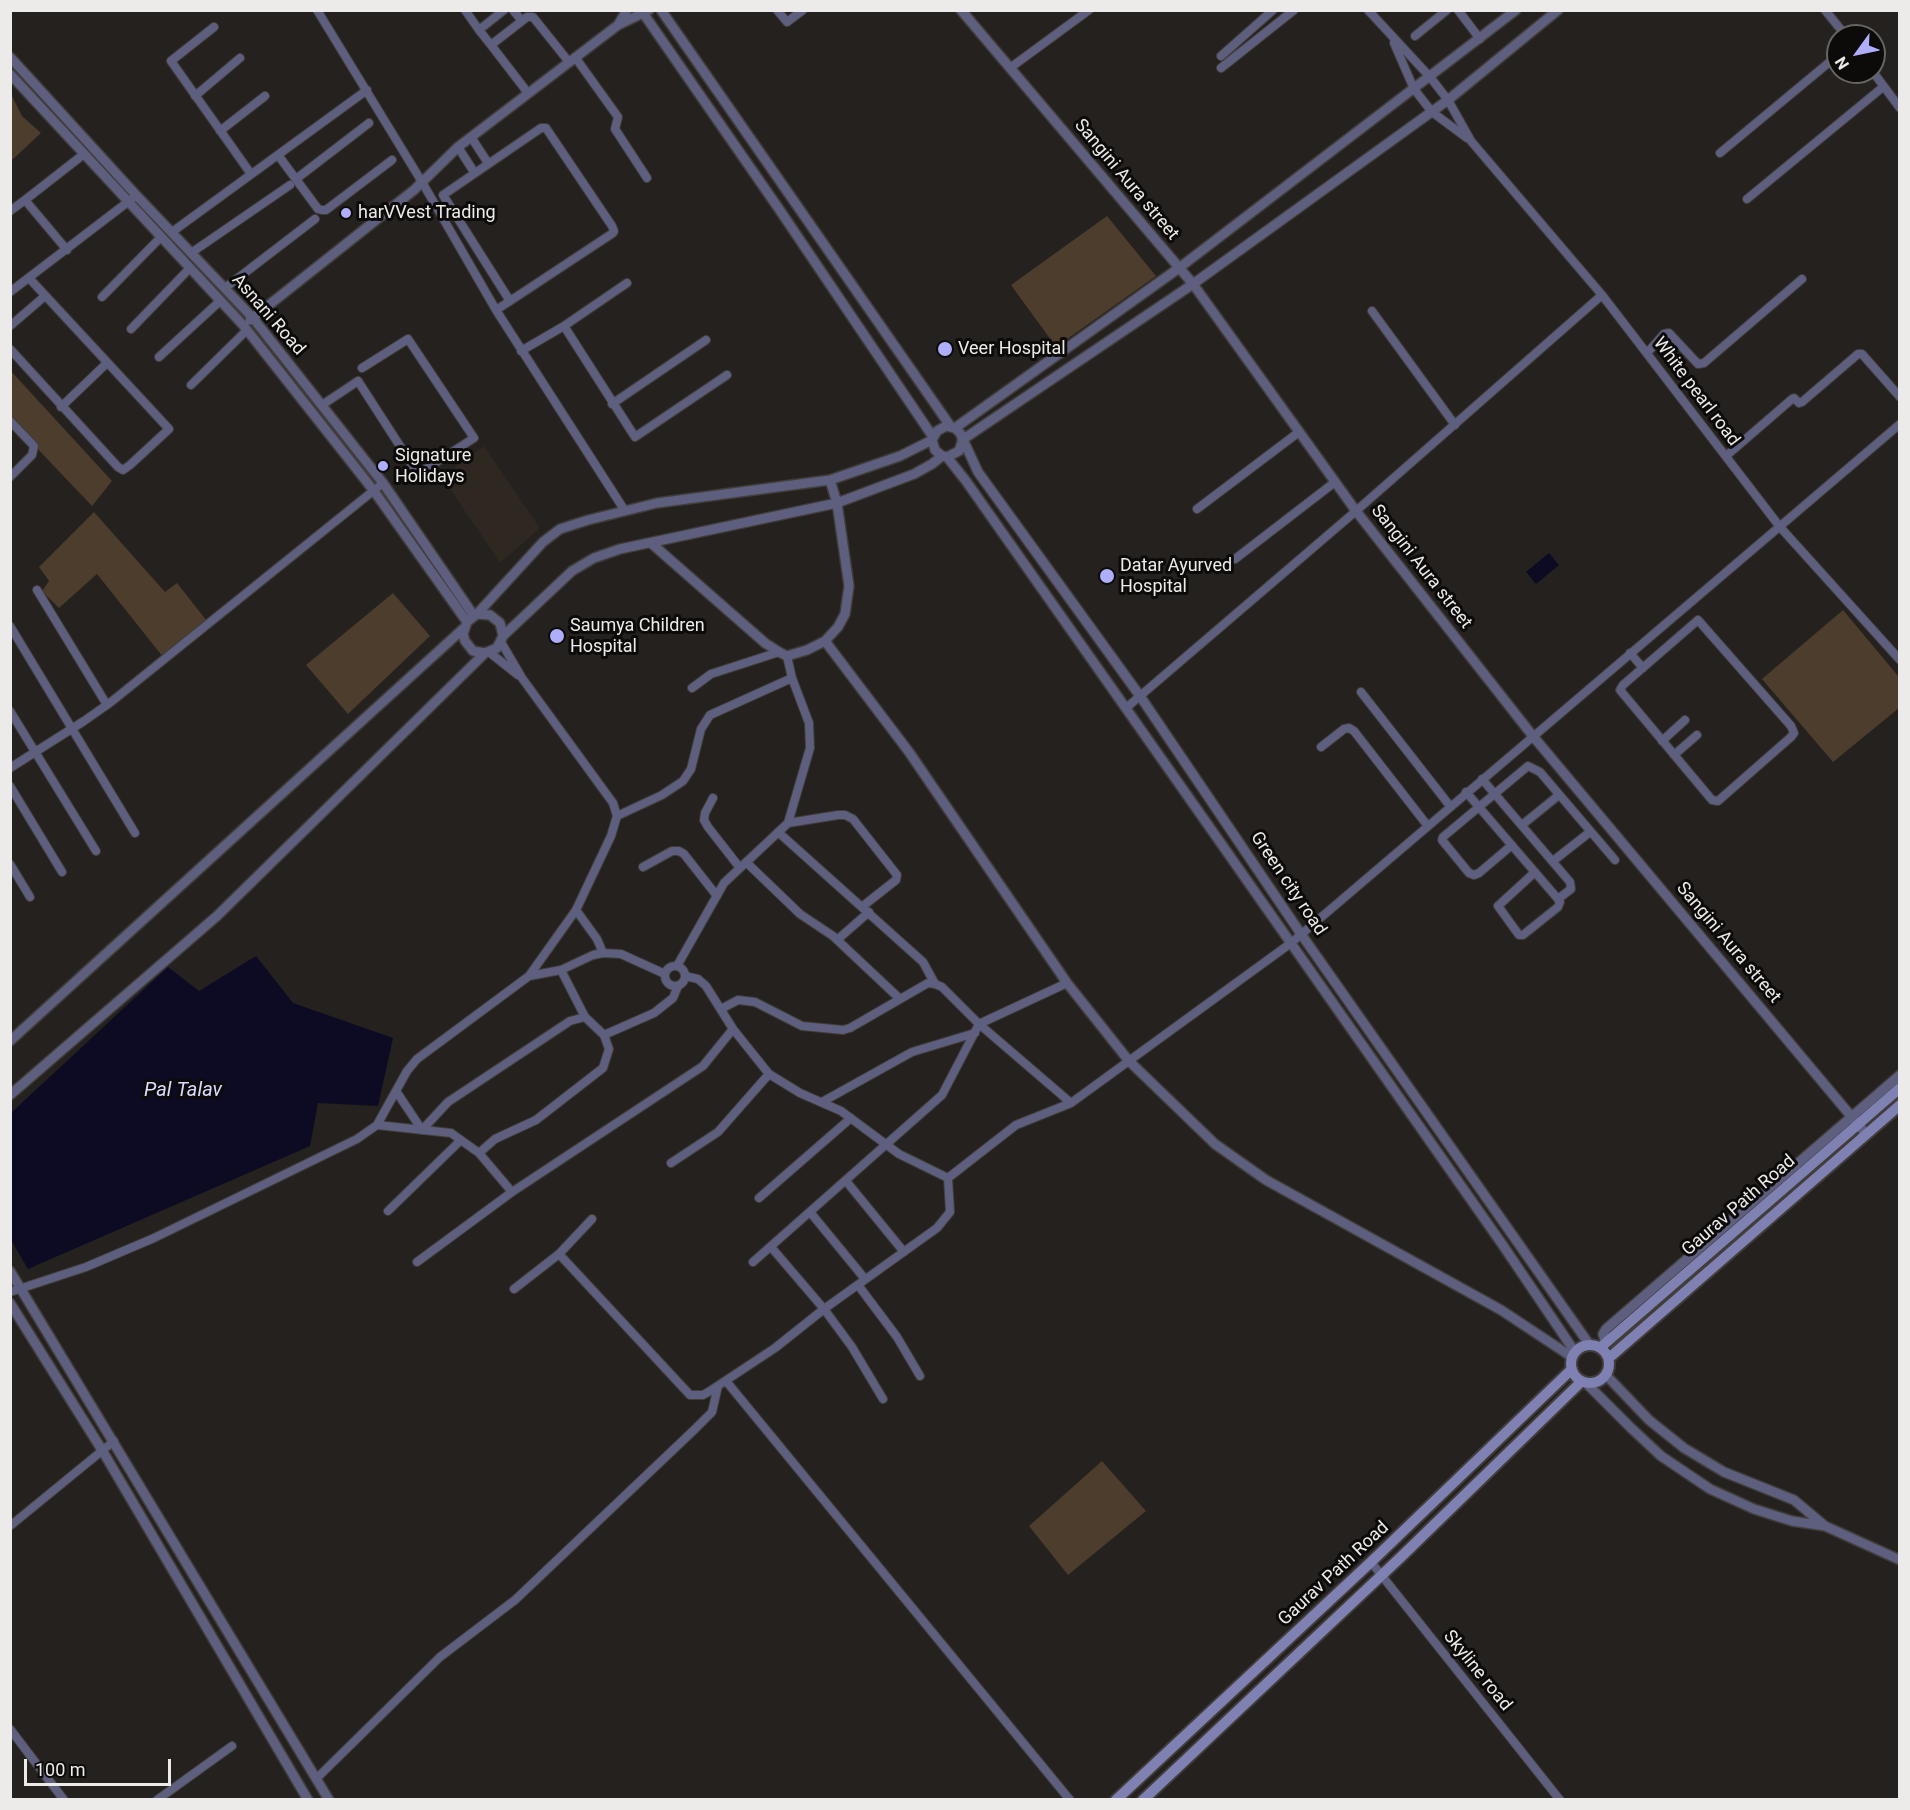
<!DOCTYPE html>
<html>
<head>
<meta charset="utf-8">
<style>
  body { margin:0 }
  #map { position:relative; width:1910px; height:1810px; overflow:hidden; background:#24211e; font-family:Roboto,sans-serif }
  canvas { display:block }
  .frame { position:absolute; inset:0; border:12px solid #edebe9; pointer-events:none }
  .north { position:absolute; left:1826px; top:24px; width:60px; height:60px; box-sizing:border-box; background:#0c0b0a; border:2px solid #666563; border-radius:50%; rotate:237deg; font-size:16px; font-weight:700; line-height:24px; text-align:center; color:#edebe9 }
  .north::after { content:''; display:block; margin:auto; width:21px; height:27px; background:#aeaefa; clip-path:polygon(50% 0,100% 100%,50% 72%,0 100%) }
  .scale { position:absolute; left:24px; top:1759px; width:147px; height:27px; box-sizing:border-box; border:3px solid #edebe9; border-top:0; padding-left:8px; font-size:18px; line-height:21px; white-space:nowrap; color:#edebe9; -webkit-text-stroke:4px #0c0b0a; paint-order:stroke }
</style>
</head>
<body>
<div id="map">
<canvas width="1910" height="1810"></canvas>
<div class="frame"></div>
<div class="north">N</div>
<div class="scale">100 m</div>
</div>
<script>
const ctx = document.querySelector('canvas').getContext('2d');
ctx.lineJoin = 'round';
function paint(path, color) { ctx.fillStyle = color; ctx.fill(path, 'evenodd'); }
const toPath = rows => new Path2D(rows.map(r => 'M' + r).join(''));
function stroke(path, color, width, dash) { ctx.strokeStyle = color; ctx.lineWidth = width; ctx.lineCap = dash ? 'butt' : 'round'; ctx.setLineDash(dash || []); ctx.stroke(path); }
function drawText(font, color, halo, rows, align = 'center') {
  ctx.font = font + ' Roboto,sans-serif'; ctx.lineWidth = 6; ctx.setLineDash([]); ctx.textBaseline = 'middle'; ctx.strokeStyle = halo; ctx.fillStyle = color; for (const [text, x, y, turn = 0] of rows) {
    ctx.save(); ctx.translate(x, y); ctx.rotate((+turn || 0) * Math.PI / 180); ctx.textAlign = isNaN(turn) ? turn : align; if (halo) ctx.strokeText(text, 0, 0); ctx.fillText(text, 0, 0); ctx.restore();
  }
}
const built = toPath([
  [484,446,540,528,500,563,442,477]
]);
const green = toPath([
  [11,94,22,116,41,133,11,161],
  [1107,216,1156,276,1056,347,1011,285],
  [10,370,112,481,92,506,11,421],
  [94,512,165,592,177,583,207,621,163,657,97,574,59,608,42,591,49,581,39,567],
  [393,593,430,636,348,714,306,665],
  [1843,610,1899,677,1899,708,1833,762,1762,679],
  [1102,1461,1146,1511,1068,1575,1029,1526]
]);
const water = toPath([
  [1549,553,1559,565,1536,584,1526,572],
  [256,956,293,1003,393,1038,378,1106,318,1103,310,1146,28,1269,11,1240,11,1113,168,967,199,991]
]);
const minor = toPath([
  [317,10,422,182,496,310,625,511],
  [465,10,479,30],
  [513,10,522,21],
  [777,10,787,22,803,10],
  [1368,10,1430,77,1448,100,1471,141,1602,295,1780,527,1900,660],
  [1458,10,1480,39],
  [1825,10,1846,36],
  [214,27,171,61,251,174],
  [1415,36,1447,10],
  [1394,43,1414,89,1432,112,1467,138],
  [491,45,479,30,504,10],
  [1221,56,1273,10],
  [575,57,618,117,615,129,647,178],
  [1010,68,1089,10],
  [1221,68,1294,10],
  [1873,72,1900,108],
  [528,93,491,45,527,17,533,17,569,62],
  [195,96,240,58],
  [220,131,265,96],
  [471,137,488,163],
  [458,147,474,172],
  [1720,153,1838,55],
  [278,155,318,209,322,210,326,210,392,160],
  [296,179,369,123],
  [1747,199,1883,87],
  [25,200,84,154],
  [10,211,25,200,67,250],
  [172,232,367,90],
  [191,253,290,185],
  [225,288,315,219],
  [10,292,133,198],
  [102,297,161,237],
  [496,310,510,301,613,233,614,231,612,226,546,128,541,128,443,195,510,301],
  [1372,311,1455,425],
  [10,326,45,296],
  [564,326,635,437,727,375],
  [131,329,190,268],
  [10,349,118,467,123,470,130,465,169,429,29,278],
  [521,351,564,326,627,283],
  [1647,353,1664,334,1669,333,1698,364,1704,363,1802,279],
  [159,357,220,301],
  [191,385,247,330],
  [612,404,706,340],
  [322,405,358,381,418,474,474,438,408,339,362,368],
  [61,407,107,363],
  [10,421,34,446,32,455,10,477],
  [1726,456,1792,399,1794,398,1799,403,1802,402,1858,354,1862,354,1900,397],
  [1197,509,1299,432],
  [1235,559,1335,482],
  [37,590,107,705],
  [1698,620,1791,726,1794,733,1791,737,1718,801,1712,800,1620,690,1623,685,1698,620],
  [10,626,135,833],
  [489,652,518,675],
  [1630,653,1643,668],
  [692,688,711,674,779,652],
  [1361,692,1450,806],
  [1126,708,1356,511,1602,295],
  [10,711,96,851],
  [1662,741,1685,720],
  [1321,747,1344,729,1349,728,1354,731,1427,825],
  [1674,755,1697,735],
  [10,768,84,721,111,702,383,483],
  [1482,779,1570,882,1571,889,1558,899],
  [10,786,62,872],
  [1466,792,1558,899,1560,902,1558,907,1523,935,1519,935,1498,906,1535,872],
  [713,798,705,813,704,820,708,827,740,868],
  [617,816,662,795,683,781,691,769,701,729,710,715,792,678],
  [788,823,838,815,845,815,853,819,897,875,896,880,863,906],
  [1522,825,1559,795],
  [778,832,923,962,935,984],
  [1512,845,1479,873,1474,875,1469,873,1442,840,1443,837,1528,766,1540,772,1615,860],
  [1553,861,1590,832],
  [746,862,800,914,833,936,900,999],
  [10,864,30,897],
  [643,867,672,851,679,851,684,854,717,896],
  [576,910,597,939,603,953,621,954,665,974],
  [837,940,869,912],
  [677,966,724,883,788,823,810,748,809,723,792,678,787,656],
  '665 976a10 10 0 1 1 20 0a10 10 0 1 1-20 0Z',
  [561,970,585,1017],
  [529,976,561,970,593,955,603,953],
  [685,976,698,979,706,986,733,1029,769,1074,800,1093,841,1111,899,1154,948,1178],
  [721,1009,738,1000,755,1002,802,1026,843,1030,850,1028,928,983,935,984,942,987,979,1024,1071,1103],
  [604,1035,654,1013,673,998,678,986],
  [396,1091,422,1130,448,1102,570,1021,585,1017,604,1035,609,1049,603,1068,536,1120,495,1139,479,1153],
  [822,1102,912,1052,975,1033],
  [377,1125,451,1133,479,1153,512,1192],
  [671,1163,718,1132,769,1074],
  [846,1181,904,1252],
  [759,1198,851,1118],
  [388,1211,461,1140],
  [810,1212,865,1279],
  [771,1247,824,1309,852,1347,883,1399],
  [559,1254,592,1219],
  [417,1262,512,1192,703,1066,733,1029],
  [753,1262,942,1095,979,1024,1067,983],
  [858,1285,897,1337,920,1376],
  [514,1289,559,1254,690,1395,703,1395,710,1391,775,1348,824,1309,937,1228,950,1212,948,1178,1016,1125,1071,1103,1291,943,1900,424],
  [10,1292,86,1267,154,1238,357,1139,377,1125,407,1071,417,1059,529,976,576,910,611,836,617,816,613,803,522,678,501,642],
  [726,1381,1070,1800],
  [10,1526,114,1441],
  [1371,1562,1560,1800],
  [10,1729,64,1800],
  [316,1779,440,1657,515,1600,695,1429,712,1412,718,1386],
  [157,1800,232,1746]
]);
const tertiary = toPath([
  [641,10,779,209,933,437],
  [661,10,951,427],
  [961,10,1193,284,1356,511,1532,735,1866,1134],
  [618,25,627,10],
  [10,57,136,195,253,318,383,483,474,616],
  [10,74,243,325,374,491,467,622],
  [250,320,414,190,458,147,618,25,649,10],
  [955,428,1179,268,1516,10],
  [962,440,1193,284,1448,100,1558,10],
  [962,442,959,451,947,457,942,456,935,450,932,440,937,431,946,426,955,428,960,433,978,472,1140,696,1301,934,1589,1344],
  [947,457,966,481,1220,842,1502,1244,1575,1352],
  [651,543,765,643,779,652,787,656,807,650,825,641,838,627,845,614,849,586,837,503,830,480],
  [477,614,543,542,560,529,588,520,657,503,830,480,900,456,932,440],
  [503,636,572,571,594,558,620,549,837,503,914,474,932,464,942,456],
  [825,641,909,752,1067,983,1129,1061,1215,1144,1266,1180,1501,1310,1572,1357],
  [10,1041,464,628],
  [10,1095,217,916,485,653,497,648,503,636,500,623,490,615,477,614,467,622,463,634,465,641,473,651,485,653],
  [10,1271,329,1800],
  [10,1303,102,1450,308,1800],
  [1606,1343,1603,1334,1606,1329,1900,1075],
  [1606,1375,1649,1420,1684,1448,1724,1472,1794,1500,1825,1526,1900,1560],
  [1586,1383,1630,1427,1661,1456,1710,1489,1754,1509,1792,1521,1825,1526]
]);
const secondary = toPath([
  '1571 1364a19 19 0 1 1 38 0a19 19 0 1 1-38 0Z',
  [1601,1347,1900,1088],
  [1609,1358,1900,1105],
  [1116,1800,1371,1562,1572,1369],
  [1143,1800,1402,1556,1582,1381]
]);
const markers = [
  [346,213,6,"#aeaefa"],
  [945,349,8,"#aeaefa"],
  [383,466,6,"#aeaefa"],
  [1107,576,8,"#aeaefa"],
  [557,636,8,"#aeaefa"]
];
const streetNames = [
  ["Sangini Aura street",1126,180,50],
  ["Asnani Road",268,315,49],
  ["White pearl road",1696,392,53],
  ["Sangini Aura street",1421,567,52],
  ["Green city road",1288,884,56],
  ["Sangini Aura street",1728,943,50],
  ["Gaurav Path Road",1739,1206,-41],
  ["Gaurav Path Road",1334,1574,-43],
  ["Skyline road",1477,1671,51]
];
const poiNames = [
  ["harVVest Trading",358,213],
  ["Veer Hospital",958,349],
  ["Signature",395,456],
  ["Holidays",395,477],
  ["Datar Ayurved",1120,566],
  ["Hospital",1120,587],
  ["Saumya Children",570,626],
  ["Hospital",570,647]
];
const waterNames = [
  ["Pal Talav",183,1091]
];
paint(built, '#2f2821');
paint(green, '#4d3d2c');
paint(water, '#0d0b24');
stroke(minor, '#403d3a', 10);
stroke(tertiary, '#403d3a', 12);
stroke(secondary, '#403d3a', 14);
stroke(minor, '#5e5e7e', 8);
stroke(tertiary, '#5e5e7e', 9);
stroke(secondary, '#8081b3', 10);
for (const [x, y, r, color] of markers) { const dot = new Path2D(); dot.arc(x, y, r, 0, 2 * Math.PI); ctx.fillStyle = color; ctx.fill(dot); stroke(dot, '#0c0b0a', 2); }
drawText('18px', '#edebe9', '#0c0b0a', streetNames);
drawText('18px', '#edebe9', '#0c0b0a', poiNames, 'left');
drawText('italic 20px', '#dadbff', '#0c0b0a', waterNames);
</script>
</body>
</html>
